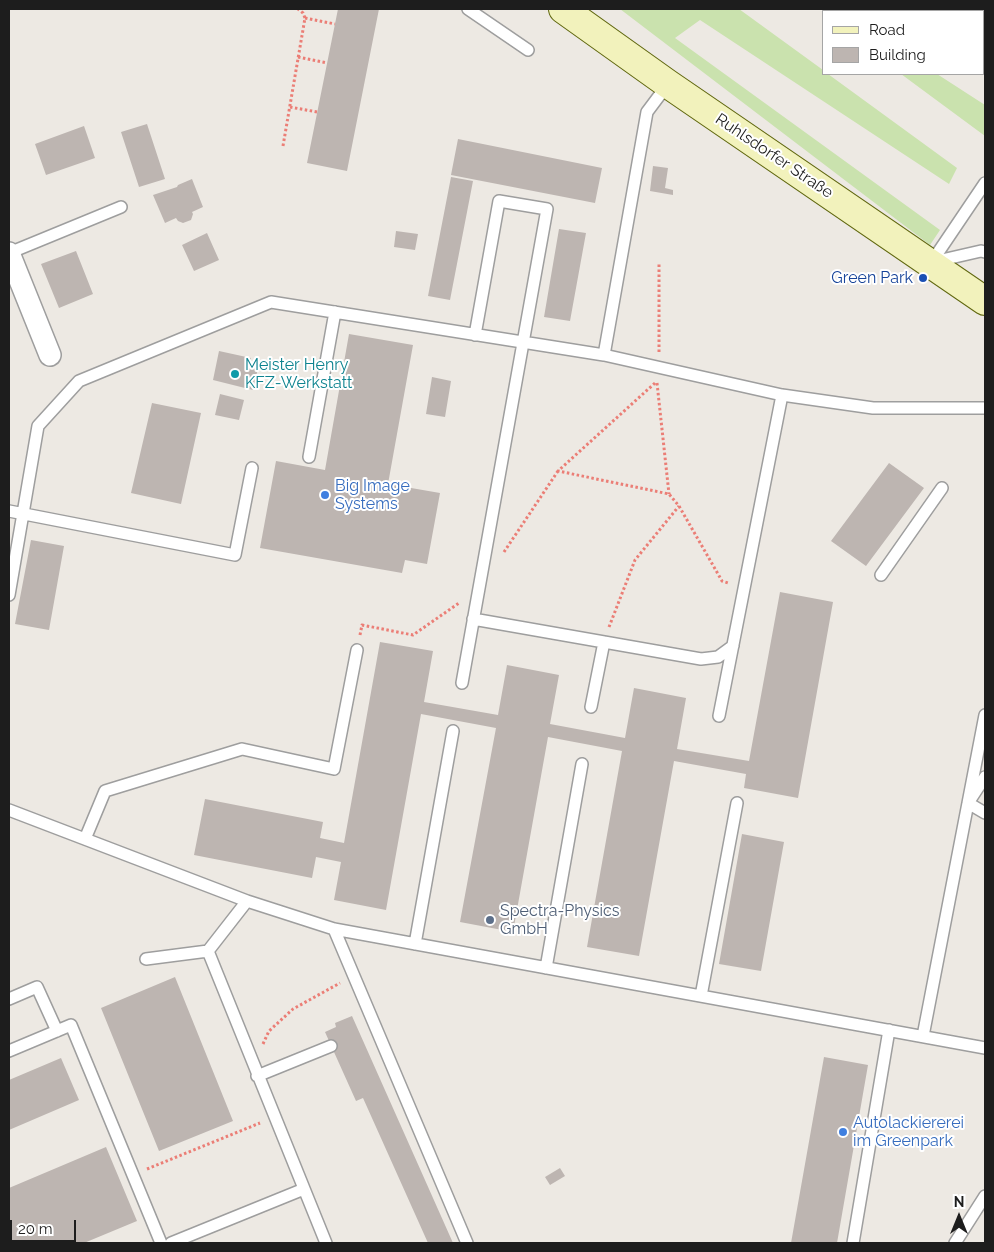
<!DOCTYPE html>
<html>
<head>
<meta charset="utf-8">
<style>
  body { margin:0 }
  #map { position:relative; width:994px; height:1252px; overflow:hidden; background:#ede9e3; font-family:Raleway,sans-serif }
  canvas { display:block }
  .frame { position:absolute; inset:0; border:10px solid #1d1d1d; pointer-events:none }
  .legend { position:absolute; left:822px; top:10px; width:162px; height:65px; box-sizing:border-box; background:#fff; border:1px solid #a5a5a5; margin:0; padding:6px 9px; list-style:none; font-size:15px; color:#1d1d1d }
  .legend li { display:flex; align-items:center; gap:10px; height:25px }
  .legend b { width:25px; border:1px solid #a5a5a5 }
  .north { position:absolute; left:934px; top:1192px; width:50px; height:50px; -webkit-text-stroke:4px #fff; paint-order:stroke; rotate:0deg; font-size:14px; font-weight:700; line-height:20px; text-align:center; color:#1d1d1d }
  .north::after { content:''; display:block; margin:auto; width:18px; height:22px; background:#1d1d1d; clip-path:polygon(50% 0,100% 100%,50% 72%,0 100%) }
  .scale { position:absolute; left:10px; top:1220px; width:66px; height:22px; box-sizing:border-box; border:2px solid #1d1d1d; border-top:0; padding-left:6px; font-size:15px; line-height:18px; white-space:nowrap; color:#1d1d1d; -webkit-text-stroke:4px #fff; paint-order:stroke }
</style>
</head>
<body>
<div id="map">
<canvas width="994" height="1252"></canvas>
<div class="frame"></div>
<ul class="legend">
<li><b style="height:6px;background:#f2f2bc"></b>Road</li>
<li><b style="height:14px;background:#bdb5b1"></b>Building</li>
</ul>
<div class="north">N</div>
<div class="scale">20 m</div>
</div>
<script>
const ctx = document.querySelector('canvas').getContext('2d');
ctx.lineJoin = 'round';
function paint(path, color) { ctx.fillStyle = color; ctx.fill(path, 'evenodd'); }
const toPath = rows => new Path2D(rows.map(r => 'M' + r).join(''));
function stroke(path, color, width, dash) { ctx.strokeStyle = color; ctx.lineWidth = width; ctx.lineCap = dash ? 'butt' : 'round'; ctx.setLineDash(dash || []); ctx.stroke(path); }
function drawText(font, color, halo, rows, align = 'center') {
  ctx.font = font + ' Raleway,sans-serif'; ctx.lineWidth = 4; ctx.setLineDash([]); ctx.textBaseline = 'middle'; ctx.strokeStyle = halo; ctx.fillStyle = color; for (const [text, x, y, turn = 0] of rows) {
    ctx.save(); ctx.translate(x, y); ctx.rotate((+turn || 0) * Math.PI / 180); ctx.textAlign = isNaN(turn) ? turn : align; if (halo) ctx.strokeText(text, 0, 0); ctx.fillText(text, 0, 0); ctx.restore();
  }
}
const grass = toPath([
  [620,9,739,9,823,70,823,74,828,74,957,168,949,184,700,20,675,38,940,230,930,245],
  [901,74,937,74,985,105,985,136]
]);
const building = toPath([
  [338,9,379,9,347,171,307,163],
  [147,124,165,179,139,187,121,132],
  [84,126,95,158,46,175,35,144],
  [458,139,602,168,595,203,451,175],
  [653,166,668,168,665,188,673,190,673,195,650,191],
  [451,177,473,181,450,300,428,296],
  [192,179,203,207,192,212,193,214,191,220,183,223,178,221,176,218,165,223,153,195,177,187,178,185],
  [559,229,586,233,570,321,544,317],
  [396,231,418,234,415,250,394,247],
  [207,233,219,260,194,271,182,245],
  [76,251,93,294,59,308,41,264],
  [349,334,413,345,388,484,440,493,427,564,405,560,402,573,260,548,276,461,325,470],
  [219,351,251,358,250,365,258,368,253,390,213,380],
  [432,377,451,381,445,417,426,414],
  [220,394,244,400,239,420,215,415],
  [152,403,201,413,181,504,131,493],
  [889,463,924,488,866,566,831,541],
  [31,540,64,546,49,630,15,624],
  [780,592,833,602,798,798,744,788,746,774,674,761,639,956,587,947,622,751,548,737,513,932,460,922,496,728,421,714,386,910,334,900,341,862,316,857,312,878,194,855,205,799,323,822,320,838,344,843,380,642,433,651,424,702,498,715,507,665,559,675,550,724,625,738,634,688,686,698,677,749,749,761],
  [742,834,784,842,761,971,719,964],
  [175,977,233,1121,159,1151,101,1008],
  [352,1016,453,1243,428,1243,363,1098,356,1101,325,1032,336,1027,335,1023],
  [824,1057,868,1065,837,1243,791,1243],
  [61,1058,79,1100,9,1130,9,1080],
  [106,1147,137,1221,84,1243,9,1243,9,1188],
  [560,1168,565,1176,550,1185,545,1177]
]);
const path = toPath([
  [305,18,335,24],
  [298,57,327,63],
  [290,107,317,112],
  [283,146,305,18,303,13,298,9],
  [659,352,659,263],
  [655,383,558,471,669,494,679,506,722,581,728,583],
  [657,383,669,494],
  [504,552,558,471],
  [609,627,635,560,679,506],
  [360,635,362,625,413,635,459,603],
  [263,1044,269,1031,293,1009,340,983],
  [147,1169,260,1123]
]);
const lane = toPath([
  [468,9,528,50],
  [919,9,922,11],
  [983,52,985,54],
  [9,253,121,207],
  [933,262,981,251,985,252],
  [931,263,985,183],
  [604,355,647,112,668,84],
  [309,457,335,312],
  [9,511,235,555,252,468],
  [881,575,942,488],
  [9,595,38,426,79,381,271,302,604,355,782,395,873,408,985,408],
  [473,619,701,659,718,657,733,646],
  [462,683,547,209,499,201,475,335],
  [591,707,604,642],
  [719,716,782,395],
  [985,777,968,803,985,813],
  [9,810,247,901,334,929,985,1048],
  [85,839,105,791,242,749,334,769,357,650],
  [334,929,467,1243],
  [415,944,453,731],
  [208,951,326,1243],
  [146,959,208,951,247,901],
  [546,968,582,764],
  [701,996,737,803],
  [9,999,37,987,57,1031],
  [923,1036,985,715],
  [9,1051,71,1025,161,1243],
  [257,1076,331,1046],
  [171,1243,304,1189],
  [853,1243,889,1030],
  [955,1243,985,1196]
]);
const street = toPath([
  [9,253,50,355]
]);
const secondary = toPath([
  [563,9,668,84,985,301]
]);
const markers = [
  [923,278,5,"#1a4fb4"],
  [235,374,5,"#0f9aa8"],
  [325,495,5,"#3f7fe0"],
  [490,920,5,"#5c6f8a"],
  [843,1132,5,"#3f7fe0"]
];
const streetNames = [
  ["Ruhlsdorfer Straße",774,156,34]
];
const transitNames = [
  ["Green Park",913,278]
];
const cultureNames = [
  ["Meister Henry",245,365],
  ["KFZ-Werkstatt",245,383]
];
const shopNames = [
  ["Big Image",335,486],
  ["Systems",335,504],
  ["Autolackiererei",853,1123],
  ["im Greenpark",853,1141]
];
const serviceNames = [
  ["Spectra-Physics",500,911],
  ["GmbH",500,929]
];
paint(grass, '#cae2ae');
paint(building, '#bdb5b1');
stroke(lane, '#9e9e9e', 14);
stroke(street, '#9e9e9e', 24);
stroke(secondary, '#616810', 30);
stroke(path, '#eb7e76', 3, [2.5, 2.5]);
stroke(lane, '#fff', 11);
stroke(street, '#fff', 21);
stroke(secondary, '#f2f2bc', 28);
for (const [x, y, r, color] of markers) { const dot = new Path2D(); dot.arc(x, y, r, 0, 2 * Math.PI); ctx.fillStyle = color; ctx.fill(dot); stroke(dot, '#fff', 2); }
drawText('16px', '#1d1d1d', '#fff', streetNames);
drawText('16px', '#164399', '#fff', transitNames, 'right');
drawText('16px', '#0d838f', '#fff', cultureNames, 'left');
drawText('16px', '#366cbe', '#fff', shopNames, 'left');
drawText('16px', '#4e5e75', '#fff', serviceNames, 'left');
</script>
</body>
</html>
